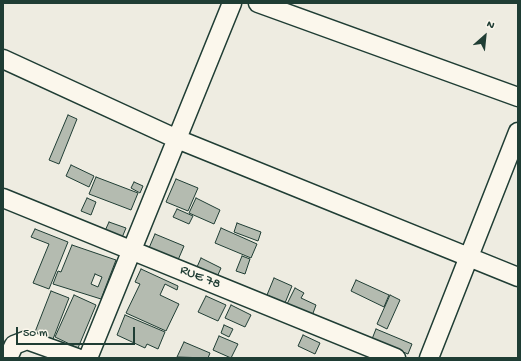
<!DOCTYPE html>
<html>
<head>
<meta charset="utf-8">
<style>
  body { margin:0 }
  #map { position:relative; width:521px; height:361px; overflow:hidden; background:#eeece1; font-family:"Gochi Hand",sans-serif }
  canvas { display:block }
  .frame { position:absolute; inset:0; border:4px solid #1f3d34; pointer-events:none }
  .north { position:absolute; left:465px; top:16px; width:40px; height:40px; -webkit-text-stroke:3px #fbf7ec; paint-order:stroke; rotate:27deg; font-size:11px; font-weight:700; line-height:16px; text-align:center; color:#1f3d34 }
  .north::after { content:''; display:block; margin:auto; width:14px; height:18px; background:#1f3d34; clip-path:polygon(50% 0,100% 100%,50% 72%,0 100%) }
  .scale { position:absolute; left:16px; top:327px; width:119px; height:18px; box-sizing:border-box; border:2px solid #1f3d34; border-top:0; padding-left:5px; font-size:12px; line-height:14px; white-space:nowrap; color:#1f3d34; -webkit-text-stroke:3px #fbf7ec; paint-order:stroke }
</style>
</head>
<body>
<div id="map">
<canvas width="521" height="361"></canvas>
<div class="frame"></div>
<div class="north">N</div>
<div class="scale">50 m</div>
</div>
<script>
const ctx = document.querySelector('canvas').getContext('2d');
ctx.lineJoin = 'round';
function paint(path, color) { ctx.fillStyle = color; ctx.fill(path, 'evenodd'); }
const toPath = rows => new Path2D(rows.map(r => 'M' + r).join(''));
function stroke(path, color, width, dash) { ctx.strokeStyle = color; ctx.lineWidth = width; ctx.lineCap = dash ? 'butt' : 'round'; ctx.setLineDash(dash || []); ctx.stroke(path); }
function drawText(font, color, halo, rows, align = 'center') {
  ctx.font = font + ' "Gochi Hand",sans-serif'; ctx.lineWidth = 3; ctx.setLineDash([]); ctx.textBaseline = 'middle'; ctx.strokeStyle = halo; ctx.fillStyle = color; for (const [text, x, y, turn = 0] of rows) {
    ctx.save(); ctx.translate(x, y); ctx.rotate((+turn || 0) * Math.PI / 180); ctx.textAlign = isNaN(turn) ? turn : align; if (halo) ctx.strokeText(text, 0, 0); ctx.fillText(text, 0, 0); ctx.restore();
  }
}
const building = toPath([
  [68,115,77,119,59,164,49,160,68,115],
  [71,165,94,176,89,187,66,176,71,165],
  [96,177,138,193,131,210,89,194,96,177],
  [176,179,198,188,188,211,166,202,176,179],
  [134,182,143,186,140,193,131,188,134,182],
  [87,198,96,202,91,215,81,211,87,198],
  [196,198,220,210,214,224,189,213,196,198],
  [177,209,193,216,189,224,173,217,177,209],
  [109,222,126,228,121,240,104,233,109,222],
  [237,223,261,232,258,241,234,232,237,223],
  [221,228,257,244,251,258,215,243,221,228],
  [35,229,68,242,49,289,33,283,49,244,31,237,35,229],
  [155,234,184,246,178,260,149,248,155,234],
  [72,245,116,260,101,299,53,284,58,271,61,272,72,245],
  [95,274,102,277,98,287,91,284,95,274],
  [242,256,250,259,245,274,236,271,242,256],
  [201,258,221,268,217,277,197,267,201,258],
  [141,269,178,286,177,290,165,284,160,295,179,304,166,331,126,313,140,284,135,282,141,269],
  [274,278,292,286,285,303,267,295,274,278],
  [356,280,389,295,384,307,351,291,356,280],
  [295,288,304,293,301,298,316,305,312,316,287,304,295,288],
  [51,291,69,298,53,339,35,332,51,291],
  [74,295,96,305,78,348,55,337,74,295],
  [390,295,400,300,387,329,377,324,390,295],
  [206,296,226,305,218,321,198,312,206,296],
  [231,305,251,315,245,327,225,318,231,305],
  [125,315,165,332,158,349,147,344,145,348,117,335,125,315],
  [224,325,233,329,229,337,221,333,224,325],
  [376,329,412,344,408,354,372,339,376,329],
  [303,335,320,343,315,354,298,346,303,335],
  [219,336,238,344,231,358,213,350,219,336],
  [184,342,210,353,208,358,177,357,184,342]
]);
const minor = toPath([
  [258,3,518,97],
  [3,59,177,139,518,277],
  [3,198,396,358],
  [8,358,14,345,27,340,77,358],
  [88,358,232,3],
  [429,358,518,132]
]);
const streetNames = [
  ["RUE 78",200,278,22]
];
paint(building, '#b4bbb0');
stroke(building, '#1f3d34', 1);
stroke(minor, '#1f3d34', 21);
stroke(minor, '#fbf7ec', 18);
drawText('14px', '#1f3d34', '#fbf7ec', streetNames);
</script>
</body>
</html>
